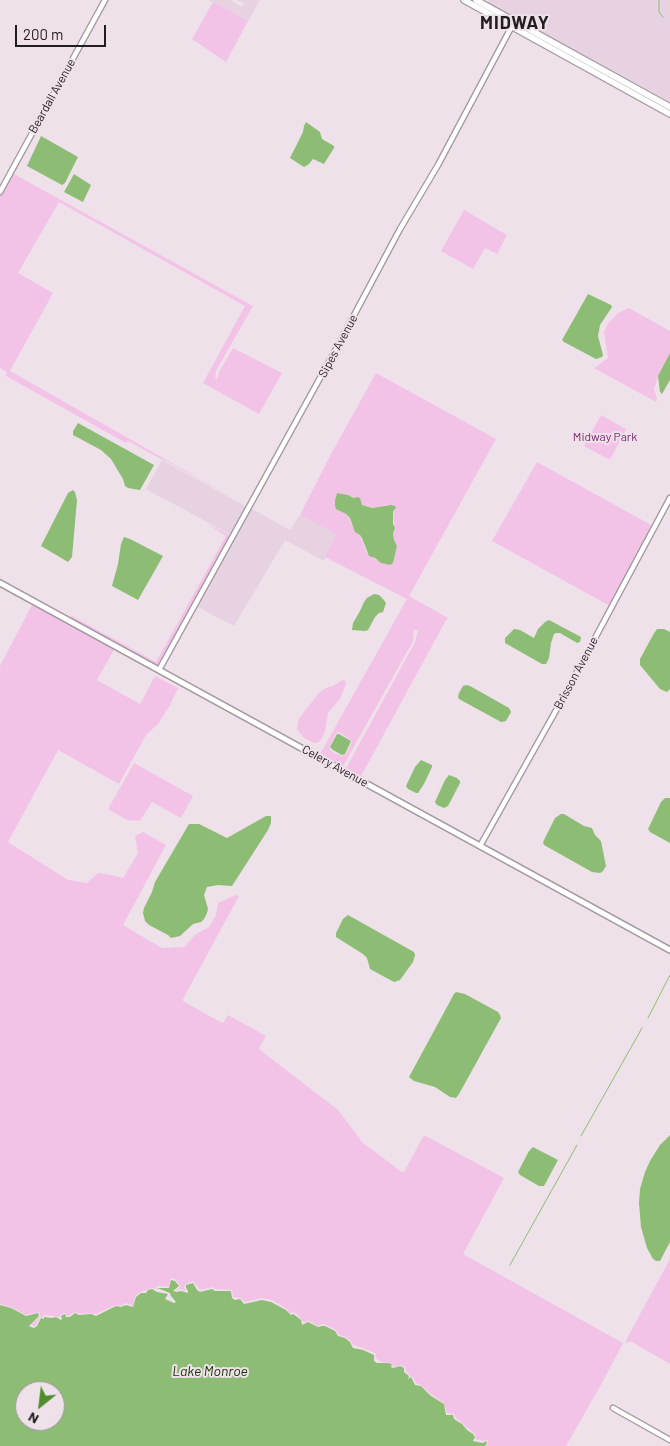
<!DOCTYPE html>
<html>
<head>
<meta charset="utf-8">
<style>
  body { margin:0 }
  #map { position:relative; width:670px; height:1446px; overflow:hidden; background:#eee1ea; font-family:Barlow,sans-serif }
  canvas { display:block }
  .north { position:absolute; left:15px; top:1381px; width:50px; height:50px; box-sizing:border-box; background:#eee1ea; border:1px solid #9c9399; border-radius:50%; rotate:209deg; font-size:14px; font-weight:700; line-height:20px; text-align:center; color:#221d20 }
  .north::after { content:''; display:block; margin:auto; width:18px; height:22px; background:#518d2b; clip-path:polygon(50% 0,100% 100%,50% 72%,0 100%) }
  .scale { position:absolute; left:15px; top:25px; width:91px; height:22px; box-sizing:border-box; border:2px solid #221d20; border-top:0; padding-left:6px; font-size:15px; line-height:18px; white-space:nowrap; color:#221d20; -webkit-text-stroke:4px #eee1ea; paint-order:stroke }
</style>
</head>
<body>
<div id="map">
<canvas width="670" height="1446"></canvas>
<div class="north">N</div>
<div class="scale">200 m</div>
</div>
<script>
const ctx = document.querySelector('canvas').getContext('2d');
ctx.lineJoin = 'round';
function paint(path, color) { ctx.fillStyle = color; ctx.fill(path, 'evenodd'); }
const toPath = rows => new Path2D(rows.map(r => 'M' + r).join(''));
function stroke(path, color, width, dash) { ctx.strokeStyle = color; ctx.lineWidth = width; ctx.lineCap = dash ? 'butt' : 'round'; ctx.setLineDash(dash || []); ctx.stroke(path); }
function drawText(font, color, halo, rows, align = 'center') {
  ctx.font = font + ' Barlow,sans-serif'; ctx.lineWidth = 4; ctx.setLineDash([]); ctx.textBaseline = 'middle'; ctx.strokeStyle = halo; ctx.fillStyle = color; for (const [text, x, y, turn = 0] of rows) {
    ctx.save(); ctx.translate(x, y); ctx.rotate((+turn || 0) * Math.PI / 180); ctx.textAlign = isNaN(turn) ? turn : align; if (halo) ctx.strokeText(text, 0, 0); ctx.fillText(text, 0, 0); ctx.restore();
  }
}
const built = toPath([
  [209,0,230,0,242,7,244,4,237,0,260,0,248,21],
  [489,0,670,0,670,102,487,3],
  [162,460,247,507,231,535,146,489],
  [250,508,290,530,300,515,337,534,324,561,285,540,234,626,196,606]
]);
const green = toPath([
  [213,2,248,21,226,62,192,39],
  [12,173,253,306,216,371,215,378,217,379,219,372,233,348,282,373,259,414,203,383,245,306,59,202,18,273,53,293,10,371,246,505,266,472,248,506,163,459,161,459,128,441,126,443,6,376,7,372,0,368,0,195],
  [464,210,507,235,497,254,485,248,473,269,441,251],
  [629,308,670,331,670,353,658,377,654,389,657,400,656,402,594,368,608,358,604,332,608,323,618,313],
  [376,373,496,439,409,596,448,618,445,622,360,778,345,770,415,642,418,630,414,630,413,641,342,768,319,756,407,599,325,557,336,534,300,515,330,456],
  [337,493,344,494,360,499,362,505,372,508,387,505,395,509,393,511,395,531,393,534,394,540,397,546,394,559,386,564,381,563,367,553,360,535,355,531,348,516,335,506,335,500],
  [339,732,352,741,346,754,342,756,332,752,329,748,336,734],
  [601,415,626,429,610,460,584,446],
  [537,462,653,526,610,606,492,541],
  [206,523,231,536,157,667,68,618,72,616,156,662,226,536],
  [33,603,115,648,97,680,140,704,155,676,178,688,169,707,158,724,146,735,119,784,58,750,8,842,68,880,87,883,98,873,111,875,123,878,138,853,135,836,143,832,166,845,123,925,162,948,184,947,196,934,209,927,216,915,218,903,236,895,239,896,183,999,183,1001,222,1023,224,1022,228,1015,266,1036,259,1048,260,1050,338,1110,363,1143,402,1172,404,1172,424,1135,504,1178,463,1254,623,1343,602,1383,566,1446,486,1446,488,1443,487,1440,483,1441,475,1439,476,1436,474,1433,456,1418,454,1414,447,1413,444,1403,432,1395,421,1385,416,1383,412,1376,410,1377,410,1375,406,1371,405,1367,400,1365,393,1367,392,1363,381,1362,376,1358,375,1353,352,1344,351,1341,346,1337,339,1335,336,1330,326,1325,322,1324,318,1326,309,1321,305,1322,302,1321,297,1314,293,1312,290,1313,287,1309,272,1300,262,1298,245,1302,240,1298,233,1297,232,1290,215,1289,212,1287,200,1290,193,1281,186,1284,184,1288,186,1291,181,1289,177,1291,176,1290,179,1289,180,1286,176,1280,172,1278,170,1280,169,1287,157,1286,156,1289,159,1290,152,1288,141,1292,135,1296,133,1306,126,1303,121,1306,116,1305,96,1314,86,1313,79,1314,75,1312,70,1315,67,1316,65,1313,60,1315,60,1317,44,1315,43,1317,40,1317,36,1325,34,1326,31,1325,40,1316,39,1312,26,1315,11,1307,0,1304,0,666],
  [342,680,346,681,345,687,340,699,328,713,325,732,321,740,319,742,314,743,304,738,297,729,298,722,300,717,319,693,326,688,333,686],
  [134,763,193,796,181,818,152,802,140,821,127,820,108,809],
  [670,1259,670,1364,630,1341,628,1343,625,1342]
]);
const water = toPath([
  [306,122,320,132,322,139,334,146,334,148,324,164,313,159,309,164,304,167,290,158,303,132,304,126],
  [41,136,78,157,65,183,62,185,27,166],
  [74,174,91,185,83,202,64,192],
  [588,294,611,305,612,307,600,325,598,336,603,355,602,357,596,359,564,342,562,340],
  [670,353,670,380,662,394,660,392,658,376],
  [78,423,154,465,140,490,128,488,125,486,123,479,111,459,101,450,73,435,73,431],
  [73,490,75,492,77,500,72,557,68,562,41,546,68,493],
  [337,493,348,495,354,498,357,497,360,498,362,505,372,508,391,505,395,506,396,508,393,511,393,524,395,528,393,534,394,540,397,546,393,563,390,565,381,563,375,558,369,556,362,538,360,535,355,532,350,518,346,514,336,509,335,506,335,500],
  [124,537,130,539,163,556,138,600,112,586,118,564,121,544],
  [374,594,379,595,383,599,386,603,383,612,379,613,375,617,368,630,365,631,352,630,353,623,360,611,364,602,367,598],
  [549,620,581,637,580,642,577,643,560,633,556,633,554,634,551,643,549,658,546,664,542,664,505,643,505,638,514,629,520,630,534,638,538,629,545,622],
  [657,629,664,629,670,632,670,689,667,692,660,689,640,665,640,659,653,635],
  [466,685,470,686,509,708,511,712,506,721,501,722,459,699,458,697,459,693,463,686],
  [337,734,339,734,351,741,345,754,342,755,333,750,330,747],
  [421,760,432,765,432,767,424,784,418,793,416,793,408,789,406,786,415,767],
  [449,775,457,778,460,781,460,783,448,806,444,808,437,805,435,802,445,780],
  [665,798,670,798,670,843,650,832,648,829,661,802],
  [561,814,564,814,584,826,592,828,595,835,601,841,606,866,603,871,600,873,592,872,544,845,543,842,555,818],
  [266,816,271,816,271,823,268,830,232,886,218,885,207,887,204,895,208,909,207,913,204,919,201,922,193,924,180,936,171,938,168,935,149,925,145,921,143,913,144,908,152,892,155,882,189,824,199,824,227,838],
  [348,915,414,952,415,955,413,962,400,980,394,982,370,969,367,958,363,954,336,937,336,933,343,919],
  [456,992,465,994,498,1012,500,1015,501,1018,459,1094,456,1098,450,1097,435,1087,414,1081,409,1077,454,994],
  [670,1135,670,1242,660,1261,656,1261,653,1259,647,1248,641,1227,639,1203,640,1189,645,1172,650,1161,660,1145],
  [533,1147,558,1160,544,1186,539,1186,520,1175,518,1172,529,1151],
  [171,1280,175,1281,179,1286,173,1291,177,1292,181,1291,188,1293,188,1291,186,1288,186,1285,193,1283,197,1290,200,1292,212,1289,215,1291,231,1291,232,1298,235,1300,240,1299,244,1304,262,1300,271,1302,286,1310,291,1315,293,1314,296,1316,301,1320,302,1325,308,1322,318,1327,322,1326,325,1326,335,1331,338,1336,345,1338,350,1342,353,1348,363,1350,374,1355,374,1361,377,1363,388,1363,392,1364,391,1367,393,1368,400,1366,404,1368,404,1372,409,1376,408,1379,411,1377,415,1385,421,1386,431,1396,444,1404,446,1415,453,1415,454,1419,462,1424,467,1430,473,1434,475,1437,473,1441,483,1443,486,1441,487,1443,485,1446,0,1446,0,1305,11,1308,26,1316,38,1313,39,1316,29,1326,31,1327,34,1328,37,1326,41,1318,44,1319,44,1317,52,1318,56,1317,61,1320,62,1319,61,1316,65,1314,66,1317,70,1317,75,1313,79,1315,91,1314,96,1316,116,1306,121,1307,126,1305,133,1307,136,1297,141,1293,146,1293,148,1290,152,1289,157,1292,168,1294,165,1299,174,1303,176,1302,171,1296,170,1293,157,1288,169,1288],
  [25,1391,55,1391,55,1421,25,1421]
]);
const stream = toPath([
  [659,0,659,12,663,17],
  [648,1018,670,975],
  [581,1136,642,1028],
  [510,1265,577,1145]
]);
const tertiary = toPath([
  [0,192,105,0],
  [159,670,336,349,400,229,438,165,513,24],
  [480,846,563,698,670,498],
  [613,1408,670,1440]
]);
const secondary = toPath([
  [0,583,670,950]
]);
const primary = toPath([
  [464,0,670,114],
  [476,0,670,107]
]);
const streetNames = [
  ["Beardall Avenue",52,96,-61],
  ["Sipes Avenue",338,346,-62],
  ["Brisson Avenue",576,673,-62],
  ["Celery Avenue",335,766,29]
];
const parkNames = [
  ["Midway Park",605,437]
];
const waterNames = [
  ["Lake Monroe",210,1371]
];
const districtNames = [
  ["MIDWAY",515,23]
];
paint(built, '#e6d2e0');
paint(green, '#f3c3e7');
paint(water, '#8dbd74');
stroke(stream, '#8dbd74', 1);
stroke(tertiary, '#a2969f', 7);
stroke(secondary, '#a2969f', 8);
stroke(primary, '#a2969f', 8);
stroke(tertiary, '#fff', 4.5);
stroke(secondary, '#fff', 5);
stroke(primary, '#fff', 5.5);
drawText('12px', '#221d20', '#eee1ea', streetNames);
drawText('12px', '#7b286c', '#eee1ea', parkNames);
drawText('italic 14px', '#153300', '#eee1ea', waterNames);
ctx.letterSpacing = '1px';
drawText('bold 18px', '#221d20', '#eee1ea', districtNames);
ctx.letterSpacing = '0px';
</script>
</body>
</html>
